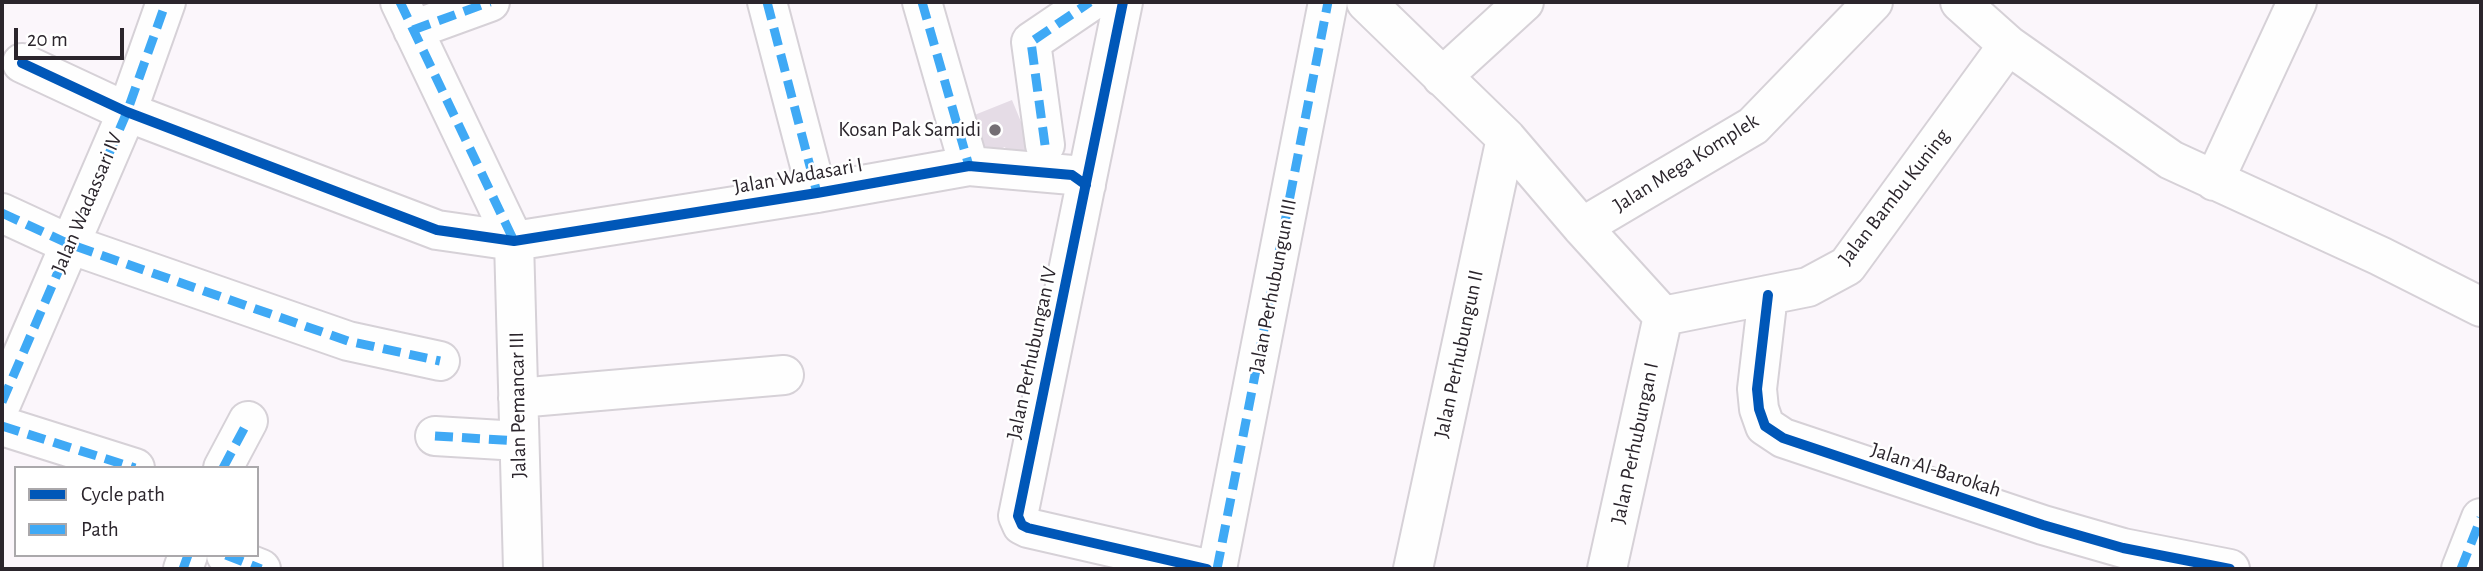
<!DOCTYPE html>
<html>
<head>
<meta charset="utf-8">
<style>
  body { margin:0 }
  #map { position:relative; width:2483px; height:571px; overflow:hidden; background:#fbf6fb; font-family:"Alegreya Sans",sans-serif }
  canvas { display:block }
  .frame { position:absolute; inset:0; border:4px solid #2b252c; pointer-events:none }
  .legend { position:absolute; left:14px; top:466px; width:245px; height:91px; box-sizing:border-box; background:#fff; border:2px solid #aaa8ab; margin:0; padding:9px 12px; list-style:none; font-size:21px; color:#2b252c }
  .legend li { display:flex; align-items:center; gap:14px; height:35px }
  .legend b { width:35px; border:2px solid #aaa8ab }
  .scale { position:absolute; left:14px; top:28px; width:110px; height:32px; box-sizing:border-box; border:4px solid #2b252c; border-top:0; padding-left:9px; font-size:21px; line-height:24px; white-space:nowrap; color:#2b252c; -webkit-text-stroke:5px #fff; paint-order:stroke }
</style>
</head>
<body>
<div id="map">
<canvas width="2483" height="571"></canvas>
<div class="frame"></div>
<ul class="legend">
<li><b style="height:9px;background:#0057b8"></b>Cycle path</li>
<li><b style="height:9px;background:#3fa9f5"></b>Path</li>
</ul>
<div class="scale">20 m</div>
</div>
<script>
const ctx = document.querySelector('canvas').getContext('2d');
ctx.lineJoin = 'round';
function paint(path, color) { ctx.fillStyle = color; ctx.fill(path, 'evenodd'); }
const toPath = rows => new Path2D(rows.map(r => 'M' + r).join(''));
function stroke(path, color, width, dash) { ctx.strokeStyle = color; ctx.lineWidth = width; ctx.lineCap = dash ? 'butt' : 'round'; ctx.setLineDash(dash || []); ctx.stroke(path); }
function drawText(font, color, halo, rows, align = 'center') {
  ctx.font = font + ' "Alegreya Sans",sans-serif'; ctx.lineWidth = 5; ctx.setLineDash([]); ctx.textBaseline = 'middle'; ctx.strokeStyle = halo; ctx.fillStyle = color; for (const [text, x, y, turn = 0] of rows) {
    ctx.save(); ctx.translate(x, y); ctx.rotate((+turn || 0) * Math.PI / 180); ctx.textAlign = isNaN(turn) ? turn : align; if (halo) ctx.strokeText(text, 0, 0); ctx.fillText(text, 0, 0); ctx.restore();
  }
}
const building = toPath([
  [1012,100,1033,151,1010,161,1005,147,978,158,962,120]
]);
const minor = toPath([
  [400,2,514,241,523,569],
  [767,2,817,193],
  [922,2,969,166],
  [1123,2,1018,516,1022,525,1028,528,1207,569],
  [1366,2,1506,138,1582,227,1663,316],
  [1960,2,2008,45,2171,160,2380,256,2481,307],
  [413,30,490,2],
  [22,63,127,112,437,230,514,241,817,193,969,166,1072,175,1086,185],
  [1442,77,1524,2],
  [1045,145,1031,42,1090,2],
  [2214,181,2297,2],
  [2,213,69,244,348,341,440,361],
  [1582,227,1753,126,1873,2],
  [1768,295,1757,389,1759,409,1765,426,1783,438,2043,525,2123,548,2230,569],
  [1663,316,1808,287,1847,266,2008,45],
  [518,398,784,375],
  [2,402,127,112,166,2],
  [2,426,135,468],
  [435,436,519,441],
  [223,468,248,421],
  [226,555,261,569],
  [183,569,188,555],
  [1217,569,1328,2],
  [1413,569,1506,138],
  [1607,569,1663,316],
  [2461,569,2481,518]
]);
const quiet = toPath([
  [400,2,514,241],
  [767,2,817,193],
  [922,2,969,166],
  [413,30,490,2],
  [1045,145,1031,42,1090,2],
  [2,213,69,244,348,341,440,361],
  [2,402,127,112,166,2],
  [2,426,135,468],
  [435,436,519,441],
  [223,468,248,421],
  [226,555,261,569],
  [183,569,188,555],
  [1217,569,1328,2],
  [2461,569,2481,518]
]);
const cycleway = toPath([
  [1123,2,1018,516,1022,525,1028,528,1207,569],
  [22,63,127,112,437,230,514,241,817,193,969,166,1072,175,1086,185],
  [1768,295,1757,389,1759,409,1765,426,1783,438,2043,525,2123,548,2230,569]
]);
const markers = [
  [995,130,7,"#746e74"]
];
const poiNames = [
  ["Kosan Pak Samidi",981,130]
];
const streetNames = [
  ["Jalan Mega Komplek",1686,163,-32],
  ["Jalan Wadasari I",798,176,-10],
  ["Jalan Bambu Kuning",1894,197,-52],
  ["Jalan Wadassari IV",87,203,-67],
  ["Jalan Perhubungun III",1273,286,-79],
  ["Jalan Perhubungan IV",1032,353,-78],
  ["Jalan Perhubungun II",1459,354,-78],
  ["Jalan Pemancar III",518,405,-91],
  ["Jalan Perhubungan I",1635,443,-78],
  ["Jalan Al-Barokah",1936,470,18]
];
paint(building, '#e5dce6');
stroke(minor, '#d6d1d7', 42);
stroke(minor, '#fefefe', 38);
stroke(quiet, '#3fa9f5', 9, [18, 9]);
stroke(cycleway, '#0057b8', 10);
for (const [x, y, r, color] of markers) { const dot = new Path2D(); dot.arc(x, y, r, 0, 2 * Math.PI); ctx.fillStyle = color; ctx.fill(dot); stroke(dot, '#fff', 2.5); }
drawText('21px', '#2b252c', '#fff', poiNames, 'right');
drawText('21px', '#2b252c', '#fff', streetNames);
</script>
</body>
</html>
